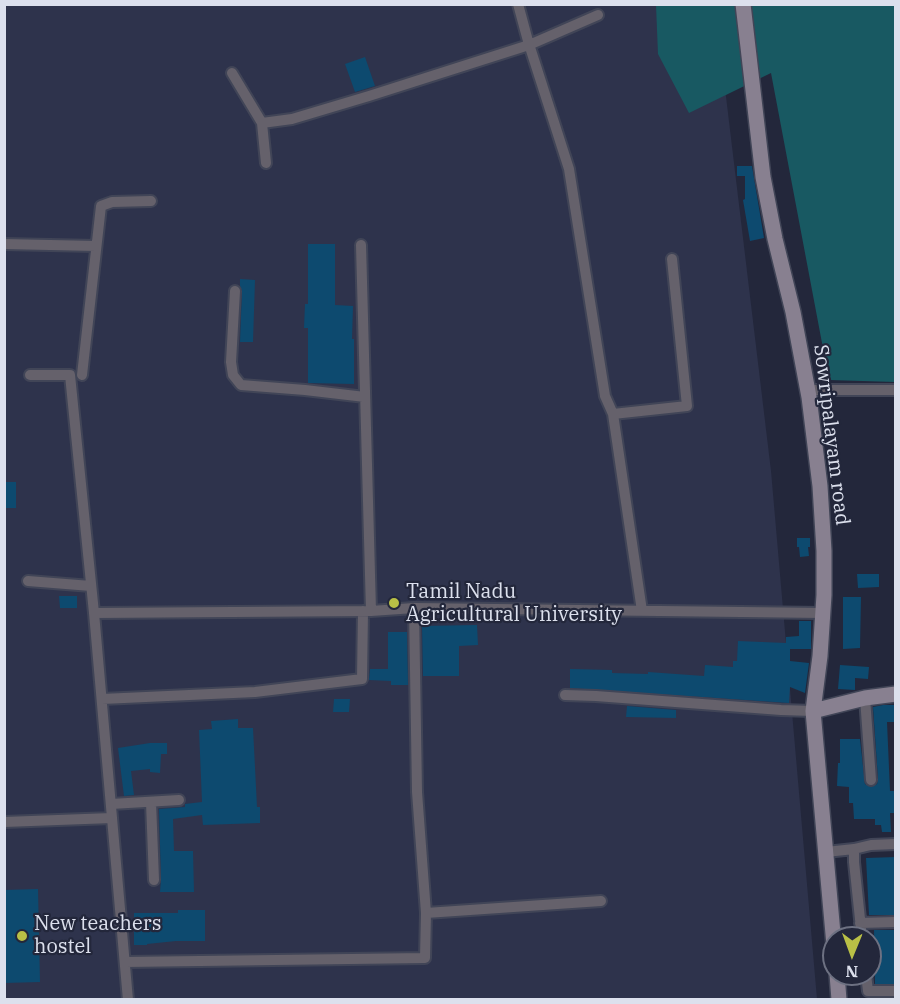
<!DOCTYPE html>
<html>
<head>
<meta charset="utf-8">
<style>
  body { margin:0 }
  #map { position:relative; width:900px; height:1004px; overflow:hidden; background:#23273b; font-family:"IBM Plex Serif",serif }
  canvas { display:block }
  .frame { position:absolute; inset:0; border:6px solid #dce0ed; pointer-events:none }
  .north { position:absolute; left:822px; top:926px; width:60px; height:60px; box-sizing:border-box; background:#23273b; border:2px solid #6d7182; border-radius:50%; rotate:181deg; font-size:16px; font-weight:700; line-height:24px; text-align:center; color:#dce0ed }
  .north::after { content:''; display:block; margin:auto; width:21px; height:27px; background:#b9c046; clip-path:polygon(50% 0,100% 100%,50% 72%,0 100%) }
</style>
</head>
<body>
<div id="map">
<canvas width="900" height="1004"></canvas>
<div class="frame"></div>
<div class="north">N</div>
</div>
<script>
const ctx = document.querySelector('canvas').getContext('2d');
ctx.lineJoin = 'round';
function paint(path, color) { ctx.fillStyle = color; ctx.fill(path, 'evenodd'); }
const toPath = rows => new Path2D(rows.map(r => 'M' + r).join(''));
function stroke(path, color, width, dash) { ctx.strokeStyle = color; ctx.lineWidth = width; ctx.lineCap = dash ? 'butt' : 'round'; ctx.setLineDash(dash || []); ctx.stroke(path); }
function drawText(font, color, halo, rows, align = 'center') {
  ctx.font = font + ' "IBM Plex Serif",serif'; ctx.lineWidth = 4.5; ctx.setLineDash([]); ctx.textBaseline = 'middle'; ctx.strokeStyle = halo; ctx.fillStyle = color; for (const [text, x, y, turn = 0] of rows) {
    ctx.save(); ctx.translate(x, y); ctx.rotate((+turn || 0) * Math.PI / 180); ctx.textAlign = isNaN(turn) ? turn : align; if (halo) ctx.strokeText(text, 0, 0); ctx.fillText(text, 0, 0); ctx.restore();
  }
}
const built = toPath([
  [5,5,715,5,771,471,817,999,5,1000]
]);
const water = toPath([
  [656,5,895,5,895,382,829,380,771,73,689,113,658,54]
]);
const building = toPath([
  [365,57,375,86,355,92,345,64],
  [737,166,752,166,764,238,750,241,743,200,745,199,745,176,737,176],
  [308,244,335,244,335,305,353,306,352,339,354,339,354,384,308,383,308,328,304,328,305,304,308,304],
  [240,279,255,280,253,342,240,342,242,291,240,286],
  [4,482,16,482,16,508,4,508],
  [797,538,810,538,810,547,808,547,809,556,800,557,799,547,797,547],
  [857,574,879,574,879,587,858,588],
  [59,596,77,596,77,608,60,608],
  [843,597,861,597,860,648,843,649],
  [799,621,811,621,811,649,790,649,790,661,809,663,805,693,790,687,789,703,570,688,570,669,612,670,612,673,648,674,648,672,704,676,705,665,733,667,733,661,737,661,738,641,786,643,786,637,799,636],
  [477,625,478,645,459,646,459,676,423,676,422,626],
  [388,632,407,632,408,685,391,685,391,681,369,680,370,669,388,669],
  [840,665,869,667,868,679,855,678,855,690,838,689],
  [334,699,350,699,349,712,333,712],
  [883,705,896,705,896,722,887,722,890,791,896,791,896,813,890,813,891,832,882,832,881,825,875,825,875,819,854,819,853,803,849,803,849,787,837,786,838,763,840,763,840,739,860,739,865,784,871,787,877,784,878,779,873,707],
  [627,706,676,710,676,718,626,717],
  [238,719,238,728,253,728,257,807,260,807,260,823,203,825,202,815,173,819,174,851,193,851,194,892,160,892,161,880,159,809,185,807,185,804,202,802,199,730,212,729,211,721],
  [150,743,167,743,167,754,161,754,160,773,150,772,150,769,131,771,134,795,124,796,118,748],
  [896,857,896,915,869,915,866,858],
  [38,889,40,982,4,983,4,890],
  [178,910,205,910,205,941,176,941,147,944,147,945,134,945,134,913,178,913],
  [874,930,896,930,896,984,875,984]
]);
const street = toPath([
  [518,4,528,41,569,169,605,396,613,414,642,611],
  [232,73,262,123,266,163],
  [262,123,292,119,369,96,529,45,598,15],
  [4,244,96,246],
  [361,245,371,611],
  [235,291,231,362,233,375,241,385,305,390,365,397],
  [30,375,70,375,94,613,128,1000],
  [82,375,101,206,112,202,151,201],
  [807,390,896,390],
  [613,414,687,406,672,259],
  [28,581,91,586],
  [414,608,417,792,426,913],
  [94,613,371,611,414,608,823,613],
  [565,695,596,696,781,710,813,711],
  [865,698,871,780],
  [102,699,255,692,362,679,363,611],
  [151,802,154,880],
  [111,804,179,800],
  [4,822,112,818],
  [854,849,854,862,862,938],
  [826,852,854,849,871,845,896,844],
  [860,923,896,922],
  [125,962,425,958,426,913,601,901],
  [866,974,868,991,896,991]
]);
const secondary = toPath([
  [743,4,763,177,775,239,793,312,809,397,820,486,824,551,824,595,820,656,813,711,834,945],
  [813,711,865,698,896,694],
  [837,974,839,1000]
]);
const markers = [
  [394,603,6,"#b9c046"],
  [22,936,6,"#b9c046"]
];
const streetNames = [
  ["Sowripalayam road",831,435,83]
];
const poiNames = [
  ["Tamil Nadu",406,592],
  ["Agricultural University",406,615],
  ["New teachers",34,924],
  ["hostel",34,947]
];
paint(built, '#2e334c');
paint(water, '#185962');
paint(building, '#0d4a6f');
stroke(street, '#414557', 14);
stroke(secondary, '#414557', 18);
stroke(street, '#65616b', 10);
stroke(secondary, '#888090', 15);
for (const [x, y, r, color] of markers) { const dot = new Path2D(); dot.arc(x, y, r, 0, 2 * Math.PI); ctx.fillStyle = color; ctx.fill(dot); stroke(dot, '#23273b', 2); }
drawText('20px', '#dce0ed', '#23273b', streetNames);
drawText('20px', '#dce0ed', '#23273b', poiNames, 'left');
</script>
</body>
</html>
